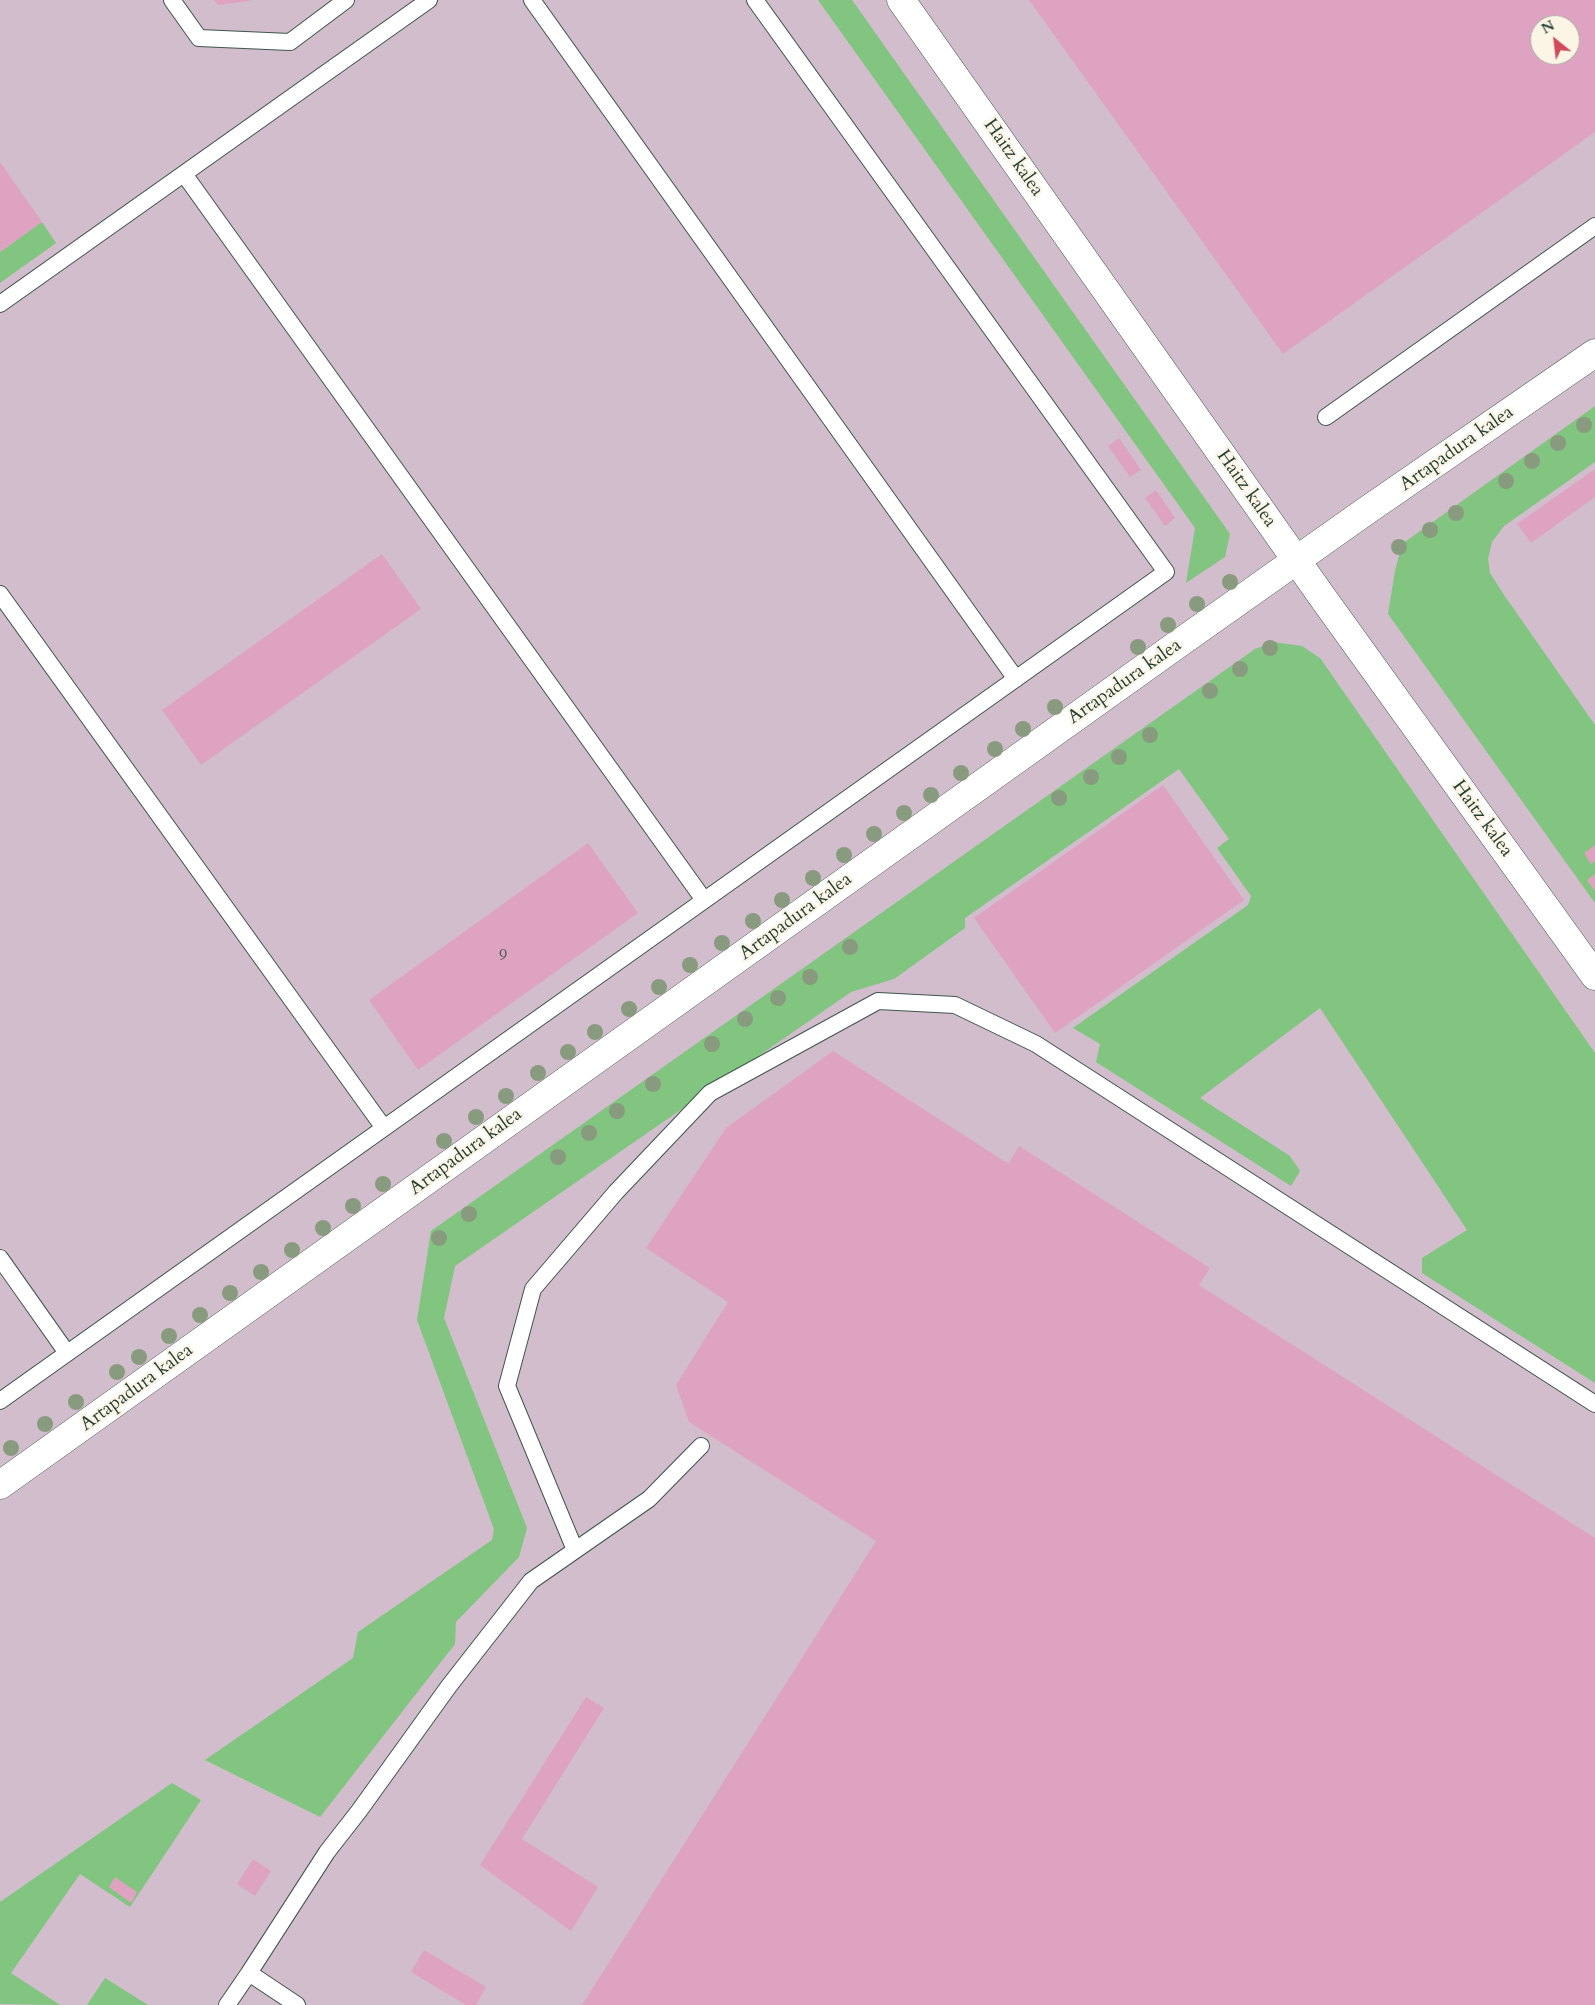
<!DOCTYPE html>
<html>
<head>
<meta charset="utf-8">
<style>
  body { margin:0 }
  #map { position:relative; width:1595px; height:2005px; overflow:hidden; background:#ece4c4; font-family:Cardo,serif }
  canvas { display:block }
  .north { position:absolute; left:1530px; top:15px; width:50px; height:50px; box-sizing:border-box; background:#fcf5e5; border:1px solid #a4ab9e; border-radius:50%; rotate:331deg; font-size:14px; font-weight:700; line-height:20px; text-align:center; color:#1f3d34 }
  .north::after { content:''; display:block; margin:auto; width:18px; height:22px; background:#d1495b; clip-path:polygon(50% 0,100% 100%,50% 72%,0 100%) }
</style>
</head>
<body>
<div id="map">
<canvas width="1595" height="2005"></canvas>
<div class="north">N</div>
</div>
<script>
const ctx = document.querySelector('canvas').getContext('2d');
ctx.lineJoin = 'round';
function paint(path, color) { ctx.fillStyle = color; ctx.fill(path, 'evenodd'); }
const toPath = rows => new Path2D(rows.map(r => 'M' + r).join(''));
function stroke(path, color, width, dash) { ctx.strokeStyle = color; ctx.lineWidth = width; ctx.lineCap = dash ? 'butt' : 'round'; ctx.setLineDash(dash || []); ctx.stroke(path); }
function drawText(font, color, halo, rows, align = 'center') {
  ctx.font = font + ' Cardo,serif'; ctx.lineWidth = 4.5; ctx.setLineDash([]); ctx.textBaseline = 'middle'; ctx.strokeStyle = halo; ctx.fillStyle = color; for (const [text, x, y, turn = 0] of rows) {
    ctx.save(); ctx.translate(x, y); ctx.rotate((+turn || 0) * Math.PI / 180); ctx.textAlign = isNaN(turn) ? turn : align; if (halo) ctx.strokeText(text, 0, 0); ctx.fillText(text, 0, 0); ctx.restore();
  }
}
const industrial = toPath([
  [0,0,1595,0,1595,2005,0,2005],
  [1540,25,1570,25,1570,55,1540,55]
]);
const green = toPath([
  [818,0,852,0,1230,534,1225,557,1186,583,1195,528],
  [42,222,56,243,0,283,0,252],
  [1595,406,1595,462,1504,526,1492,542,1488,559,1490,573,1504,595,1595,725,1595,903,1388,614,1395,571,1402,544],
  [1274,642,1302,646,1320,658,1595,1053,1595,1383,1422,1273,1422,1258,1467,1230,1320,1008,1200,1098,1290,1156,1300,1171,1291,1186,1096,1062,1100,1044,1073,1028,1248,905,1251,896,1217,848,1229,839,1179,769,965,918,965,928,894,979,851,992,455,1266,444,1318,527,1528,519,1557,456,1622,455,1644,320,1817,205,1760,353,1658,358,1632,492,1540,494,1529,417,1320,431,1231,1255,649],
  [172,1783,201,1800,130,1907,80,1874,11,1973,60,2005,0,2004,0,1902],
  [105,1978,148,2005,87,2005]
]);
const building = toPath([
  [214,0,250,0,250,1,218,5],
  [1029,0,1595,0,1595,132,1283,354],
  [1540,25,1570,25,1570,55,1540,55],
  [0,162,42,222,0,252],
  [1119,438,1141,470,1130,477,1108,446],
  [1595,469,1595,497,1531,543,1517,524],
  [1156,490,1175,518,1165,526,1145,498],
  [382,554,421,609,201,765,162,710],
  [1163,785,1244,900,1055,1033,974,918],
  [588,843,638,913,418,1070,369,1000],
  [1595,845,1595,861,1591,864,1584,853],
  [1595,874,1595,891,1587,880],
  [833,1051,1004,1161,1009,1163,1019,1146,1210,1268,1199,1285,1595,1538,1595,2005,582,2005,876,1541,689,1422,676,1385,728,1302,646,1248,726,1128],
  [586,1697,604,1708,522,1839,598,1887,571,1931,480,1865],
  [253,1859,271,1871,255,1896,237,1884],
  [115,1877,137,1892,131,1903,109,1887],
  [424,1950,486,1987,476,2005,466,2005,411,1972]
]);
const service = toPath([
  [172,0,199,38,290,42,346,0],
  [532,0,1016,679],
  [184,174,704,900],
  [0,304,429,0],
  [1326,417,1595,226],
  [0,594,384,1128],
  [0,1258,67,1353],
  [0,1401,1166,572,755,0],
  [575,1550,507,1386,533,1289,616,1192,710,1093,878,1001,955,1005,1036,1044,1595,1404],
  [249,1973,327,1852,359,1811,449,1686,531,1581,649,1499,701,1446],
  [227,2005,249,1973,297,2005]
]);
const minor = toPath([
  [901,0,1323,598,1595,976]
]);
const tertiary = toPath([
  [0,1485,1178,644,1366,511,1595,353]
]);
const trees = [
  [1584,425],
  [1558,443],
  [1532,461],
  [1506,481],
  [1456,513],
  [1430,530],
  [1399,547],
  [1230,582],
  [1197,604],
  [1168,625],
  [1138,647],
  [1270,648],
  [1240,669],
  [1210,691],
  [1055,707],
  [1023,729],
  [1150,735],
  [995,749],
  [1119,757],
  [961,773],
  [1091,777],
  [931,795],
  [1059,798],
  [904,813],
  [874,834],
  [844,855],
  [813,878],
  [782,900],
  [753,921],
  [722,943],
  [850,947],
  [690,965],
  [810,977],
  [659,987],
  [778,998],
  [629,1009],
  [745,1019],
  [595,1032],
  [712,1044],
  [568,1052],
  [538,1073],
  [653,1084],
  [506,1096],
  [617,1111],
  [476,1117],
  [589,1133],
  [444,1141],
  [558,1157],
  [383,1184],
  [353,1206],
  [469,1214],
  [323,1228],
  [439,1238],
  [292,1250],
  [261,1272],
  [230,1293],
  [200,1315],
  [169,1336],
  [139,1357],
  [117,1372],
  [76,1402],
  [45,1424],
  [11,1448]
];
const numberNames = [
  ["9",503,956]
];
const streetNames = [
  ["Haitz kalea",1013,158,55],
  ["Artapadura kalea",1457,449,-35],
  ["Haitz kalea",1246,489,55],
  ["Artapadura kalea",1125,682,-35],
  ["Haitz kalea",1482,819,54],
  ["Artapadura kalea",796,917,-36],
  ["Artapadura kalea",466,1152,-36],
  ["Artapadura kalea",137,1388,-36]
];
paint(industrial, '#d1bdcc');
paint(green, '#81c580');
paint(building, '#dfa3c2');
stroke(service, '#3e564a', 18);
stroke(minor, '#3e564a', 29);
stroke(tertiary, '#3e564a', 29);
stroke(service, '#fff', 16);
stroke(minor, '#fff', 28);
stroke(tertiary, '#fff', 28);
ctx.fillStyle = '#899b7f';
for (const [x, y] of trees) { ctx.beginPath(); ctx.arc(x, y, 8, 0, 2 * Math.PI); ctx.fill(); }
drawText('16px', '#4f5658', null, numberNames);
drawText('19px', '#1f3d34', '#fcf5e5', streetNames);
</script>
</body>
</html>
